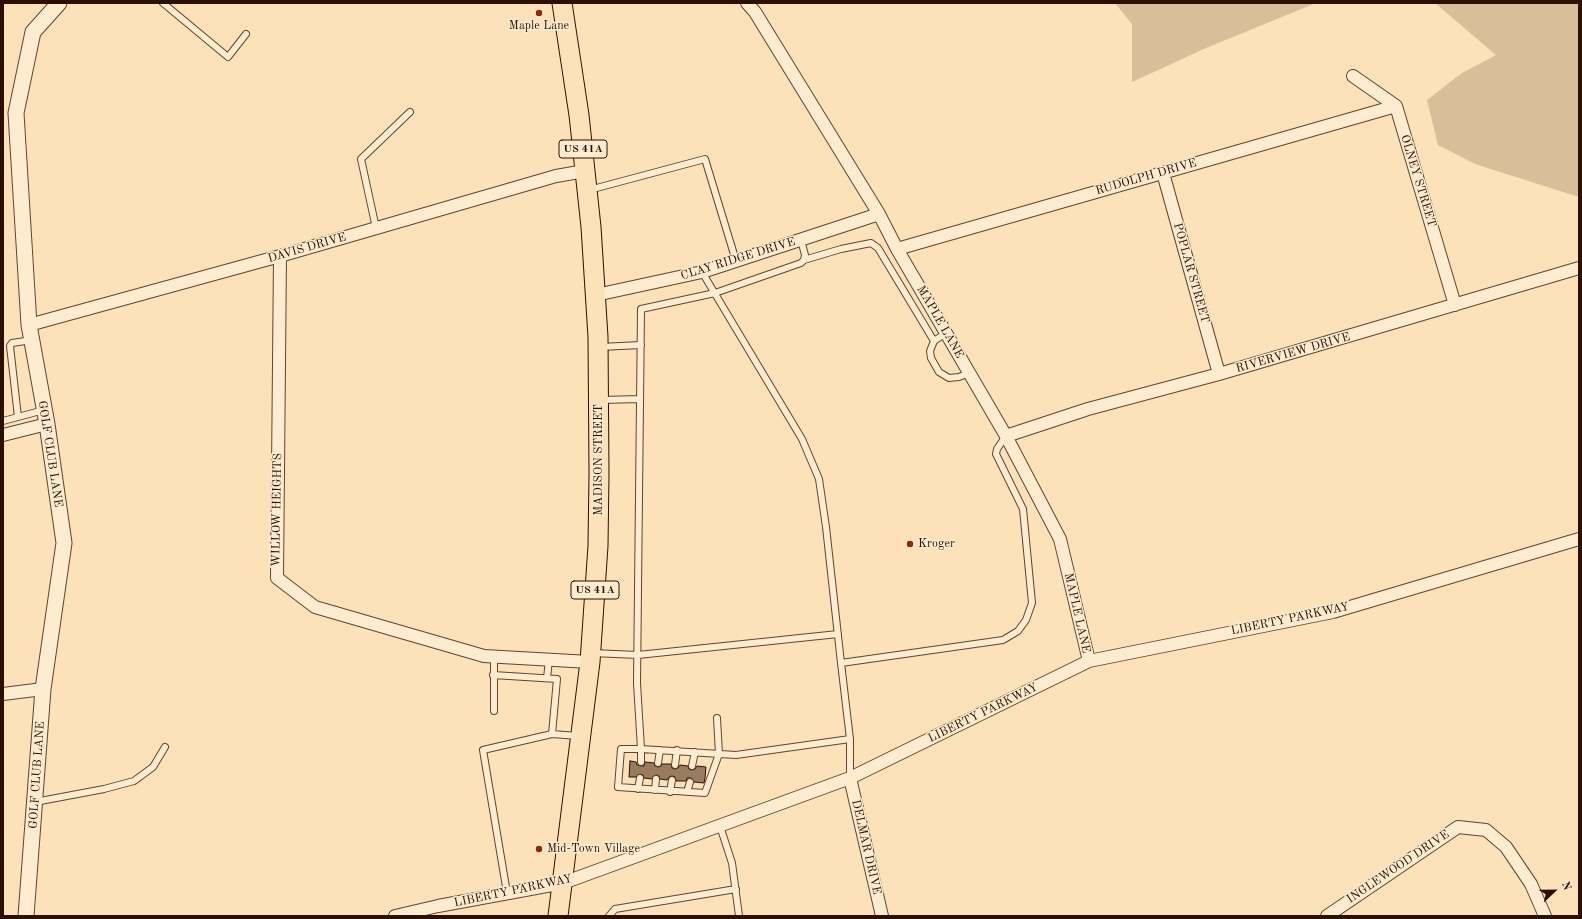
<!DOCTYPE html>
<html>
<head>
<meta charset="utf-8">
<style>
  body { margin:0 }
  #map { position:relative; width:1582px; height:919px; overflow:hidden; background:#fde1b8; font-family:"Old Standard TT",serif }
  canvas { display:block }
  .frame { position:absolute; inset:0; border:4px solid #2d0f00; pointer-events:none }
  .north { position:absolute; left:1534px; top:871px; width:40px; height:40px; -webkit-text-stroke:3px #feecd1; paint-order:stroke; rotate:68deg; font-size:11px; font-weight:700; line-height:16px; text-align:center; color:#2d0f00 }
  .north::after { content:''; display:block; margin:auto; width:14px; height:18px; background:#2d0f00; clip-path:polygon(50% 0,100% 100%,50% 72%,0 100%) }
</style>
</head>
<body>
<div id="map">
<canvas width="1582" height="919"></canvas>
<div class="frame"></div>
<div class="north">N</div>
</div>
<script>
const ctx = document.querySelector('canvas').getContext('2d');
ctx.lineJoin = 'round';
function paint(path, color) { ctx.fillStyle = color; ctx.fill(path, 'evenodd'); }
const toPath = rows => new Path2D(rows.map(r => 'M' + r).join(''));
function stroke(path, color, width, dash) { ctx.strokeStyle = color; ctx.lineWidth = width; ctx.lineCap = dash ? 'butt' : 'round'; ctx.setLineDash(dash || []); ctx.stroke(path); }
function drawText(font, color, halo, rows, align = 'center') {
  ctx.font = font + ' "Old Standard TT",serif'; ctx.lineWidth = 3; ctx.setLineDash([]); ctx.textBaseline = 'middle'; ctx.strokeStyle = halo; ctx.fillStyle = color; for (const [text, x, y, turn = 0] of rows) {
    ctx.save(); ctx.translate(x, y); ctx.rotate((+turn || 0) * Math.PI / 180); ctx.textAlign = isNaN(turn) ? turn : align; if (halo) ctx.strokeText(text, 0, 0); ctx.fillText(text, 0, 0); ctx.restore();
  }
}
const green = toPath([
  [1115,3,1316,3,1206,48,1132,82,1132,24],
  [1435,3,1579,3,1579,197,1475,164,1438,145,1427,100,1462,73,1496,55]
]);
const building = toPath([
  [630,761,636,762,637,765,641,766,644,766,645,762,654,763,655,766,658,767,661,766,662,764,671,764,672,768,675,769,678,768,680,765,688,766,689,769,691,770,695,769,697,766,706,767,705,778,704,783,694,782,691,778,687,778,686,781,676,781,675,777,672,776,669,777,667,780,660,779,659,776,656,775,652,779,644,778,643,775,640,774,636,777,629,777,630,761]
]);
const service = toPath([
  [163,3,228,57,246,34],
  [589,190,705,159,736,261],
  [376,228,361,159,410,112],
  [801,240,805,255,804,260,801,263,715,293,641,309,637,683,641,749,736,755,850,739],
  [804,260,841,249,871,243,878,248,934,341],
  [702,272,802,439,819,479,826,527,841,663,850,739,850,778],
  [946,333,934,341,930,351,931,358,939,372,949,378,959,377,969,373],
  [600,347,641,345],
  [601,400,640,399],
  [18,417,10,346,12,343,32,340],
  [3,421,44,410],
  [592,653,638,655,838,634],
  [494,657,494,711],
  [841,663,1003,640,1018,631,1026,620,1032,603,1023,509,996,454,997,449,1006,436],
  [493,675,557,679,552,734,483,750,507,893],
  [547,678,549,660],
  [552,734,578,736],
  [641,762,641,749,621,749,618,787,705,793,719,754,717,718],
  [658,763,660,750],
  [675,765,677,750],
  [692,766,695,752],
  [638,789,640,778],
  [655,790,656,779],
  [670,792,672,780],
  [687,792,690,782],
  [35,802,104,789,134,781,153,767,165,747],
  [720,826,732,863,739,916],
  [609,916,615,909,736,889]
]);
const minor = toPath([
  [747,3,755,12,879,214,897,249,1006,436,1060,539,1089,661],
  [1353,76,1396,106,1455,305],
  [1163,173,1219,374],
  [897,249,1396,106],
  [280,256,277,578,315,607,484,656,590,662],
  [596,295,702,272,879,214],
  [29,325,280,256,556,176,585,171],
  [3,435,47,424],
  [1006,436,1088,409,1219,374,1579,268],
  [3,694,43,689],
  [850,778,882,916],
  [395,916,438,906,563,883,850,778,1089,661,1333,612,1579,539],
  [1327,916,1458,827,1486,830,1506,847,1531,884,1545,916]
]);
const tertiary = toPath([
  [26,916,43,689,64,543,47,424,29,325,16,113,33,32,59,3]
]);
const primary = toPath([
  [558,916,590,662,598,546,599,474,598,337,591,227,579,115,562,3]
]);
const markers = [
  [539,13,4,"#8f2418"],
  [910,544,4,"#8f2418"],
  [539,849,4,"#8f2418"]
];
const shields = [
  [583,149,48],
  [595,590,48]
];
const shieldNames = [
  ["US 41A",583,149],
  ["US 41A",595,590]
];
const poiNames = [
  ["Maple Lane",539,26,"center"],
  ["Kroger",918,544],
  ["Mid-Town Village",547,849]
];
const streetNames = [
  ["RUDOLPH DRIVE",1146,177,-16],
  ["OLNEY STREET",1418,181,73],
  ["DAVIS DRIVE",307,248,-16],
  ["CLAY RIDGE DRIVE",738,259,-17],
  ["POPLAR STREET",1191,273,74],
  ["MAPLE LANE",940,322,60],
  ["RIVERVIEW DRIVE",1293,353,-16],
  ["GOLF CLUB LANE",50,454,81],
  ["MADISON STREET",599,460,-90],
  ["WILLOW HEIGHTS",277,510,-89],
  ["MAPLE LANE",1077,613,77],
  ["LIBERTY PARKWAY",1290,619,-12],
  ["LIBERTY PARKWAY",983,713,-26],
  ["GOLF CLUB LANE",37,775,-86],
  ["DELMAR DRIVE",866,847,77],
  ["INGLEWOOD DRIVE",1398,867,-34],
  ["LIBERTY PARKWAY",513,891,-12]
];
paint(green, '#dabd99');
paint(building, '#997c60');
stroke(building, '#2d0f00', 1);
stroke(service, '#61442e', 8);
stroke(minor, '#61442e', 14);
stroke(tertiary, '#61442e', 17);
stroke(primary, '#2d0f00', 21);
stroke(service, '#feecd1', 6);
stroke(minor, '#feecd1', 12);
stroke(tertiary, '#feecd1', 15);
stroke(primary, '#fde1b8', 19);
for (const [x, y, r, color] of markers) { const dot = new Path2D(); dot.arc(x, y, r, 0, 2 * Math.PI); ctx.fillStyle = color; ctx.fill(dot); stroke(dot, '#feecd1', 1.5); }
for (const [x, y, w] of shields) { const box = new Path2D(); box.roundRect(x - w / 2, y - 9, w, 18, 3); ctx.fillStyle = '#feecd1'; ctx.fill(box); stroke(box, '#2d0f00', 1); }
drawText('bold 11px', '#2d0f00', null, shieldNames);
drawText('12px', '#2d0f00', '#feecd1', poiNames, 'left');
drawText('12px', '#2d0f00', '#feecd1', streetNames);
</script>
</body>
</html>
